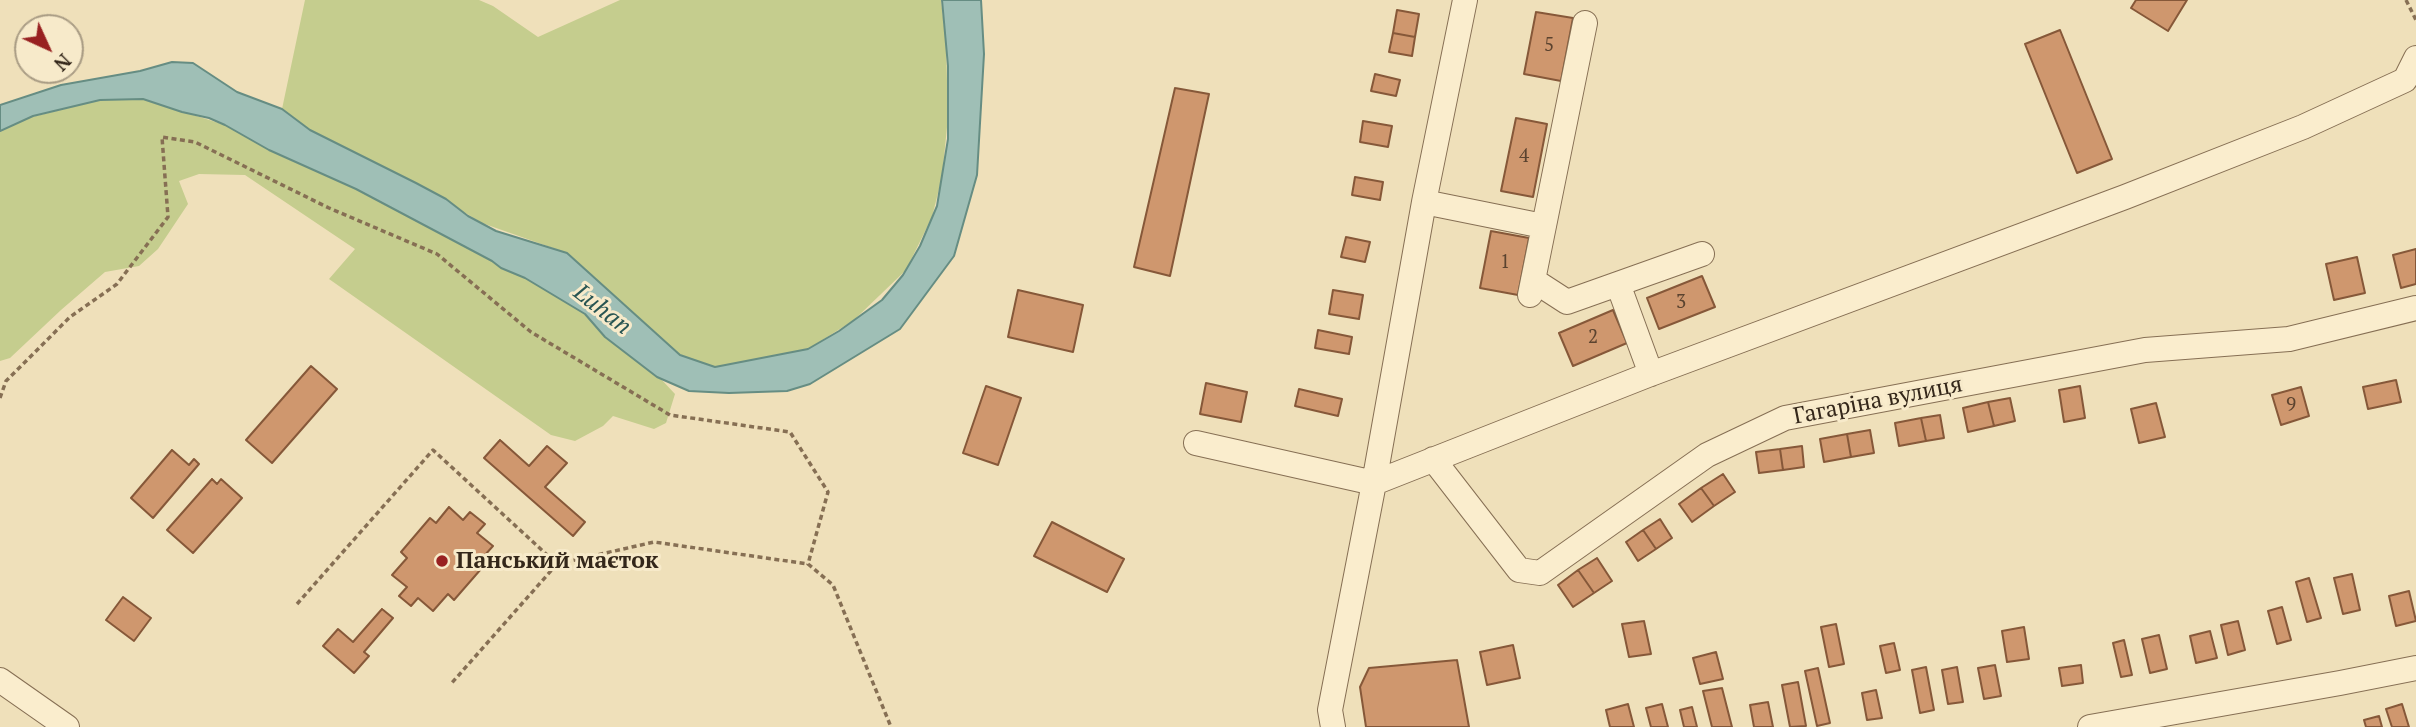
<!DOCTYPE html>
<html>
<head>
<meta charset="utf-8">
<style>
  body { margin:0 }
  #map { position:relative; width:2416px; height:727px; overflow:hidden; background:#efe0ba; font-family:"PT Serif",serif }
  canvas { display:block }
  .north { position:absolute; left:14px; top:14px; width:70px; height:70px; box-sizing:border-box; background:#f7eaca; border:2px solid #a99c84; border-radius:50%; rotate:135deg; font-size:19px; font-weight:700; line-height:28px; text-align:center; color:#34271a }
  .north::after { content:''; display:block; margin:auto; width:24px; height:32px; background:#982121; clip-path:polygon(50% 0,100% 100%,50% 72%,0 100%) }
</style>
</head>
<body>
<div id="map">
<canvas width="2416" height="727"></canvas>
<div class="north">N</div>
</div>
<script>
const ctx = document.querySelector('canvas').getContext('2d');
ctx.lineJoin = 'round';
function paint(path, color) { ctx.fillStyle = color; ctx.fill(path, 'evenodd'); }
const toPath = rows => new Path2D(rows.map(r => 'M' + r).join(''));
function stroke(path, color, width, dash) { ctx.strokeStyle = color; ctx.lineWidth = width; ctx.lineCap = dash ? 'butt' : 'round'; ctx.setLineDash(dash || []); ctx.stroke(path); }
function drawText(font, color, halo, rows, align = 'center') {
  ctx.font = font + ' "PT Serif",serif'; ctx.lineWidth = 6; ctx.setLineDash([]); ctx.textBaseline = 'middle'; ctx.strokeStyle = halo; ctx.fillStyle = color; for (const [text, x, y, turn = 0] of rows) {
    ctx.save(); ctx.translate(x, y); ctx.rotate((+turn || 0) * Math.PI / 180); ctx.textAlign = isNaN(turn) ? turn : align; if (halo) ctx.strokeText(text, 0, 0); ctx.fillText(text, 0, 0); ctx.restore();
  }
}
const green = toPath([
  [305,0,479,0,493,6,538,37,620,0,941,0,946,44,948,117,942,177,932,217,906,270,854,320,808,349,715,367,680,355,567,253,482,223,416,183,310,130,282,109],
  [143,99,225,125,269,150,356,189,492,261,501,268,525,278,585,314,605,337,660,378,675,394,666,423,654,429,613,416,603,426,575,441,551,435,329,279,355,249,245,175,199,174,179,181,188,204,158,249,139,266,105,272,61,310,10,358,0,361,0,131,28,118,100,100]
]);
const water = toPath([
  [942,0,981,0,984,54,977,175,954,256,900,329,810,384,787,391,729,393,689,391,657,377,605,337,585,314,525,278,501,268,492,261,356,189,269,150,225,125,209,118,182,112,143,99,100,100,33,116,0,131,0,105,61,85,140,71,172,62,193,63,237,92,282,109,310,130,416,183,446,199,468,216,496,231,567,253,680,355,715,367,808,349,839,331,882,300,903,275,920,246,937,206,948,139,948,66,942,0]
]);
const building = toPath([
  [2136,0,2187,0,2168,31,2131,8,2136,0],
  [1397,10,1419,14,1415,37,1393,33,1397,10],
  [1536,12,1573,18,1561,81,1524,74,1536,12],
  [2060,30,2112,159,2077,173,2025,44,2060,30],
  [1393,33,1415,37,1412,56,1389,52,1393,33],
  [1375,74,1400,80,1396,96,1371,91,1375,74],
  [1175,88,1209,94,1170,276,1134,267,1175,88],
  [1516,118,1547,124,1533,197,1501,191,1516,118],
  [1363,121,1392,126,1388,147,1360,142,1363,121],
  [1355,177,1383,182,1380,200,1352,195,1355,177],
  [1491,231,1529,238,1518,295,1480,288,1491,231],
  [1346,237,1370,242,1365,262,1341,257,1346,237],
  [2416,249,2416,284,2401,288,2393,255,2416,249],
  [2357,257,2365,293,2334,300,2326,264,2357,257],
  [1702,276,1715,307,1659,329,1647,298,1702,276],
  [1018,290,1083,305,1073,352,1008,337,1018,290],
  [1333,290,1363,295,1359,319,1329,314,1333,290],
  [1613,310,1627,343,1573,366,1559,333,1613,310],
  [1318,330,1352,337,1349,354,1315,348,1318,330],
  [311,366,337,389,272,463,246,440,311,366],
  [2396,380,2401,402,2368,409,2363,387,2396,380],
  [1206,383,1247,392,1241,422,1200,414,1206,383],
  [986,386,1021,398,998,465,963,453,986,386],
  [2080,386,2085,418,2064,422,2059,390,2080,386],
  [2301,387,2309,416,2281,425,2272,395,2301,387],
  [1299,389,1342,399,1338,416,1295,406,1299,389],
  [2010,398,2015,421,1994,426,1988,402,2010,398],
  [1988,402,1994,426,1968,432,1963,408,1988,402],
  [2156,403,2165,437,2139,443,2131,409,2156,403],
  [1940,415,1944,438,1926,441,1921,418,1940,415],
  [1921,418,1926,441,1899,446,1895,423,1921,418],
  [1870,430,1874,453,1851,457,1847,434,1870,430],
  [1847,434,1851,457,1824,462,1820,439,1847,434],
  [500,440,529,466,547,446,567,463,545,487,585,522,573,536,484,458,500,440],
  [1802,446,1804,467,1783,470,1780,449,1802,446],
  [1780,449,1783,470,1759,473,1756,452,1780,449],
  [172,450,189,465,194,459,199,464,153,518,131,498,172,450],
  [1723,474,1735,492,1714,506,1701,488,1723,474],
  [212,479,217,484,221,479,242,498,193,553,167,530,212,479],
  [1701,488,1714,506,1692,522,1679,504,1701,488],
  [449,507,463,520,470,512,485,524,477,533,493,546,476,565,481,569,454,600,448,594,433,611,418,598,411,606,399,596,407,587,392,575,407,558,401,552,430,518,436,523,449,507],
  [1660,519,1672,538,1656,549,1643,530,1660,519],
  [1052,522,1124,559,1107,592,1034,556,1052,522],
  [1643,530,1656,549,1638,561,1626,542,1643,530],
  [1597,558,1612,581,1594,593,1578,570,1597,558],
  [1578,570,1594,593,1573,607,1558,585,1578,570],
  [2352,574,2360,610,2343,614,2334,578,2352,574],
  [2309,578,2321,618,2307,622,2296,582,2309,578],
  [2409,591,2416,621,2396,626,2389,596,2409,591],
  [123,597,151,618,134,641,106,620,123,597],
  [2282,607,2291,640,2277,644,2268,611,2282,607],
  [382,609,393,618,364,652,369,656,354,673,323,646,338,629,353,642,382,609],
  [1644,621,1651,654,1629,657,1622,624,1644,621],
  [2238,621,2245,650,2228,655,2221,625,2238,621],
  [1836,624,1844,664,1829,667,1821,627,1836,624],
  [2024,627,2029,659,2007,662,2002,631,2024,627],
  [2210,631,2217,658,2196,663,2190,636,2210,631],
  [2159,635,2167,669,2150,673,2142,639,2159,635],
  [2124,640,2132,675,2121,677,2113,643,2124,640],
  [1894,643,1900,670,1886,673,1880,646,1894,643],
  [1513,645,1520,678,1487,685,1480,652,1513,645],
  [1716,652,1723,679,1700,684,1693,658,1716,652],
  [1457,660,1469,727,1366,727,1360,687,1369,668,1457,660],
  [1995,665,2001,696,1984,699,1978,668,1995,665],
  [2081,665,2083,683,2062,686,2059,668,2081,665],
  [1926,667,1934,710,1920,713,1912,670,1926,667],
  [1957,667,1963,702,1948,704,1942,670,1957,667],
  [1818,668,1830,723,1817,726,1805,671,1818,668],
  [1798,682,1806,726,1790,727,1782,685,1798,682],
  [1722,688,1732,727,1712,727,1703,691,1722,688],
  [1876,690,1882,718,1867,720,1862,693,1876,690],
  [1768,702,1773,727,1754,727,1750,705,1768,702],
  [1628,704,1634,727,1610,727,1606,710,1628,704],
  [1662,704,1668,727,1651,727,1646,708,1662,704],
  [2402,704,2409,727,2392,727,2386,709,2402,704],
  [1692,707,1697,727,1684,727,1680,710,1692,707],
  [2379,716,2382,727,2366,727,2364,720,2379,716]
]);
const path = toPath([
  [2406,0,2416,20],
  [0,398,6,381,70,317,117,284,168,217,162,137,195,142,329,208,437,254,531,332,670,415,790,432,828,492,808,564,833,585,891,727],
  [557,564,654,542,808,564],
  [297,604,433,450,557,564,450,685]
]);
const minor = toPath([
  [1424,202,1543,226],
  [1533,280,1567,302,1702,254],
  [1618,284,1651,374],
  [1530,295,1585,23],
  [1196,443,1374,483,1648,375,2125,197,2303,127,2405,80,2416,58],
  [1433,459,1519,570,1540,573,1707,455,1785,418,2145,350,2289,339,2416,308],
  [0,680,67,727],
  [1333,727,1330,710,1374,483,1424,202,1465,0],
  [2090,727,2340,683,2416,668]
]);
const markers = [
  [442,561,7,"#982121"]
];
const numberNames = [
  ["5",1549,46],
  ["4",1524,157],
  ["1",1505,263],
  ["3",1681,303],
  ["2",1593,338],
  ["9",2291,406]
];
const streetNames = [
  ["Гагаріна вулиця",1878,401,-11]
];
const poiNames = [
  ["Панський маєток",456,561]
];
const waterNames = [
  ["Luhan",602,310,38]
];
paint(green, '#c5cd8e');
paint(water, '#9fbfb6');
stroke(water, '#668d83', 2);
paint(building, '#cf976e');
stroke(building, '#865839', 2);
stroke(minor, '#866f54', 26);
stroke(path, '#866f54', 3.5, [5, 3.5]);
stroke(minor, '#faedcd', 24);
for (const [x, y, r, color] of markers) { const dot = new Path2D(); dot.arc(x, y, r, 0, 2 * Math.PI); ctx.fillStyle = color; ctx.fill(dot); stroke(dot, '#f7eaca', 2.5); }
drawText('19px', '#5b432f', null, numberNames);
drawText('23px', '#34271a', '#f7eaca', streetNames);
drawText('bold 23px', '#34271a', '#f7eaca', poiNames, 'left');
drawText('italic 24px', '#285553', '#f7eaca', waterNames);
</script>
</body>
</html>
